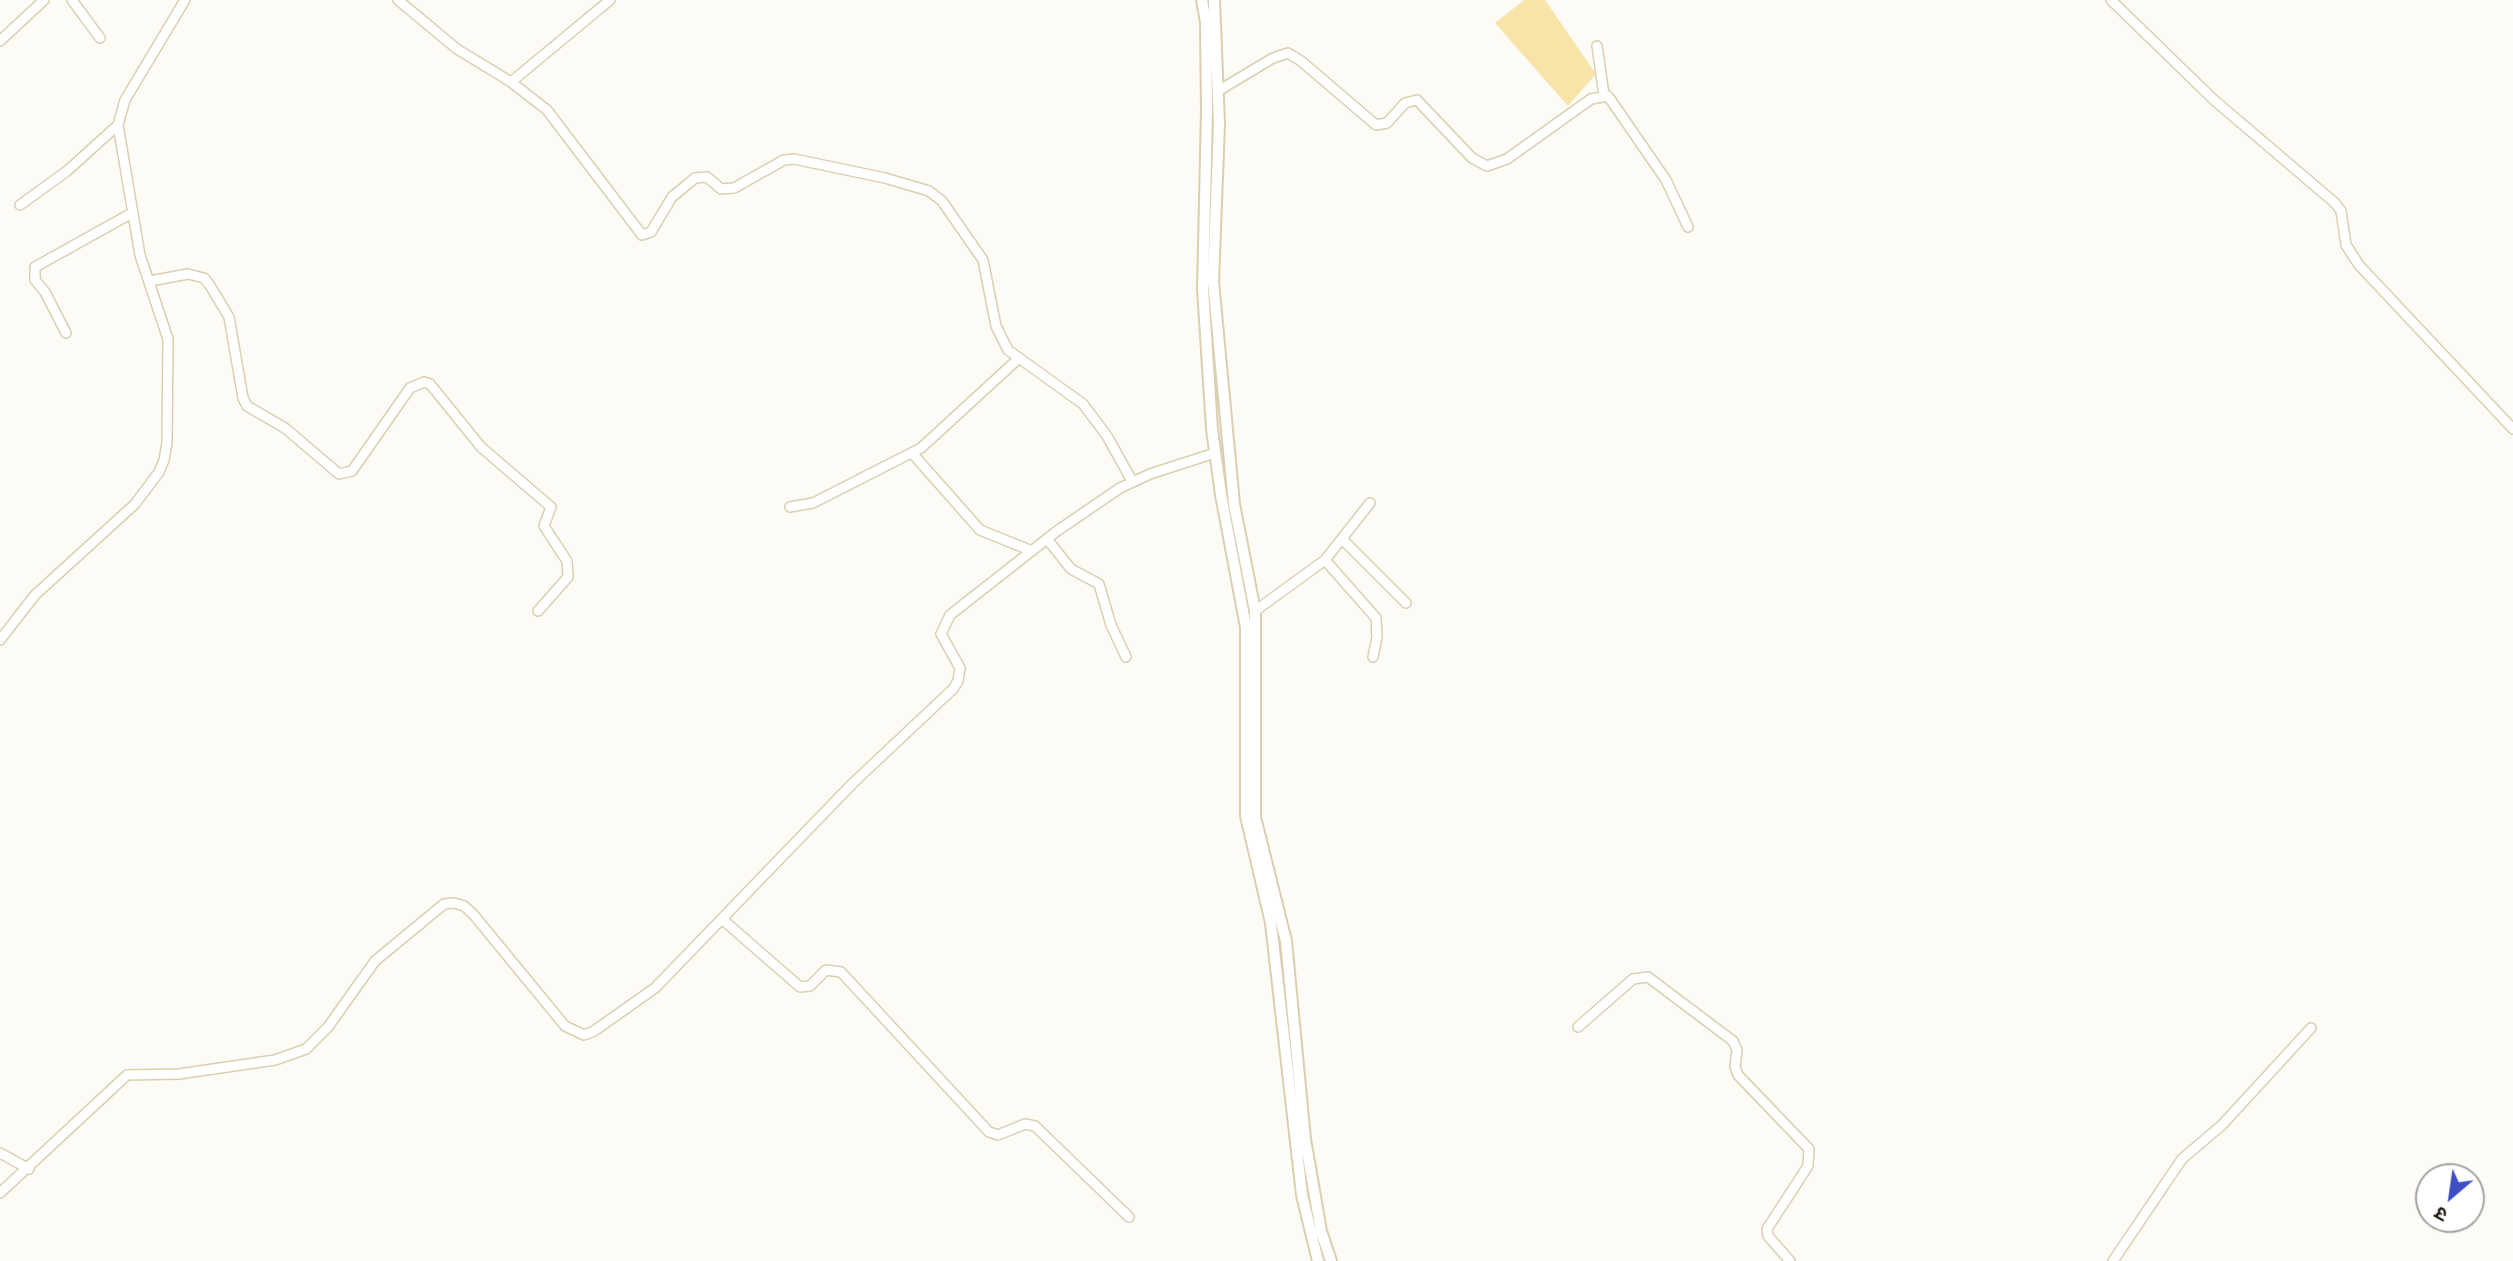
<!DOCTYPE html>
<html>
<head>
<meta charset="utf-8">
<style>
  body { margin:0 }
  #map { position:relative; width:2513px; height:1261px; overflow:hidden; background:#fdfbf5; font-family:"Public Sans","Noto Sans Devanagari",sans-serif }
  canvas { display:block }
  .north { position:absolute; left:2415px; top:1163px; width:70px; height:70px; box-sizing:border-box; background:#fff; border:2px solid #a6a4a0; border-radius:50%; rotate:209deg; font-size:19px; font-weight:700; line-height:28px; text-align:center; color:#201c11 }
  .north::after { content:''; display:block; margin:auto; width:24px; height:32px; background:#3e4fc3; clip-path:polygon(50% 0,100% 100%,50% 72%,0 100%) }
</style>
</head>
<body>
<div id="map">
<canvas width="2513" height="1261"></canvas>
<div class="north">उ</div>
</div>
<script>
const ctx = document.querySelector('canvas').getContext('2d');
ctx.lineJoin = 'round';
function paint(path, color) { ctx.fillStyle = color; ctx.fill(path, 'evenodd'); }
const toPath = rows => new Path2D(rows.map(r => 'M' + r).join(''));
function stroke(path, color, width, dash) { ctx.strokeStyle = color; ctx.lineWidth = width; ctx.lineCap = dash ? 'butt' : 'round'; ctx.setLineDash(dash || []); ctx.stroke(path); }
const green = toPath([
  [1524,0,1545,0,1596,74,1568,106,1495,23]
]);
const minor = toPath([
  [72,0,100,38],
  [398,0,457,49,511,82,547,110,642,235,651,232,672,197,695,178,707,177,721,189,734,188,784,160,794,159,885,178,929,191,942,201,983,260,996,326,1008,350,1083,404,1107,436,1132,481],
  [2111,0,2214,100,2335,203,2341,211,2346,245,2359,265,2513,429],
  [0,41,44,0],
  [1597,46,1604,95],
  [511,82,610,0],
  [1218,91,1273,58,1288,53,1301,61,1376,125,1387,123,1405,103,1417,100,1472,158,1487,166,1507,159,1591,99,1608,96,1666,180,1688,227],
  [20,205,67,171,118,125],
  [150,281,188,274,204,278,209,284,229,317,243,398,247,406,285,428,339,474,352,471,410,388,424,382,430,384,481,447,551,507,544,526,567,561,568,577,538,611],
  [66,333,45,292,35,280,35,267,132,213],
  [912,453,980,530,1032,551],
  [790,507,813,503,921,448,1018,359],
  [1047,539,1071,569,1099,584,1111,625,1126,657],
  [1343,540,1406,603],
  [1325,560,1376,618,1377,637,1373,657],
  [1255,611,1325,560,1370,503],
  [0,640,35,595,135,504,159,472,164,460,167,443,168,339,140,255,118,125,125,100,185,0],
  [722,919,800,987,810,986,826,970,841,972,989,1132,998,1135,1025,1124,1035,1126,1129,1217],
  [1578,1027,1633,979,1648,977,1733,1041,1737,1050,1735,1067,1738,1075,1809,1149,1808,1166,1767,1229,1768,1236,1790,1261],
  [0,1153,29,1169],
  [0,1193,127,1075,179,1074,275,1060,306,1049,328,1027,375,961,444,904,454,903,464,906,473,914,565,1026,584,1035,594,1031,655,988,852,784,953,689,958,681,960,668,941,634,950,615,1057,531,1120,488,1150,474,1215,453],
  [2113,1261,2182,1159,2222,1125,2311,1028]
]);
const tertiary = toPath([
  [1202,0,1206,22,1207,112,1203,289,1212,429,1221,495,1246,627,1246,816,1271,923,1302,1195,1318,1261],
  [1214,0,1219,124,1213,281,1234,504,1255,611,1255,817,1286,941,1305,1139,1321,1231,1331,1261]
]);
paint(green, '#f8e3a9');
stroke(minor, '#dacfb1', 12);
stroke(tertiary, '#dacfb1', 14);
stroke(minor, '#fff', 9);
stroke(tertiary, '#fff', 10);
</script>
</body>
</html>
